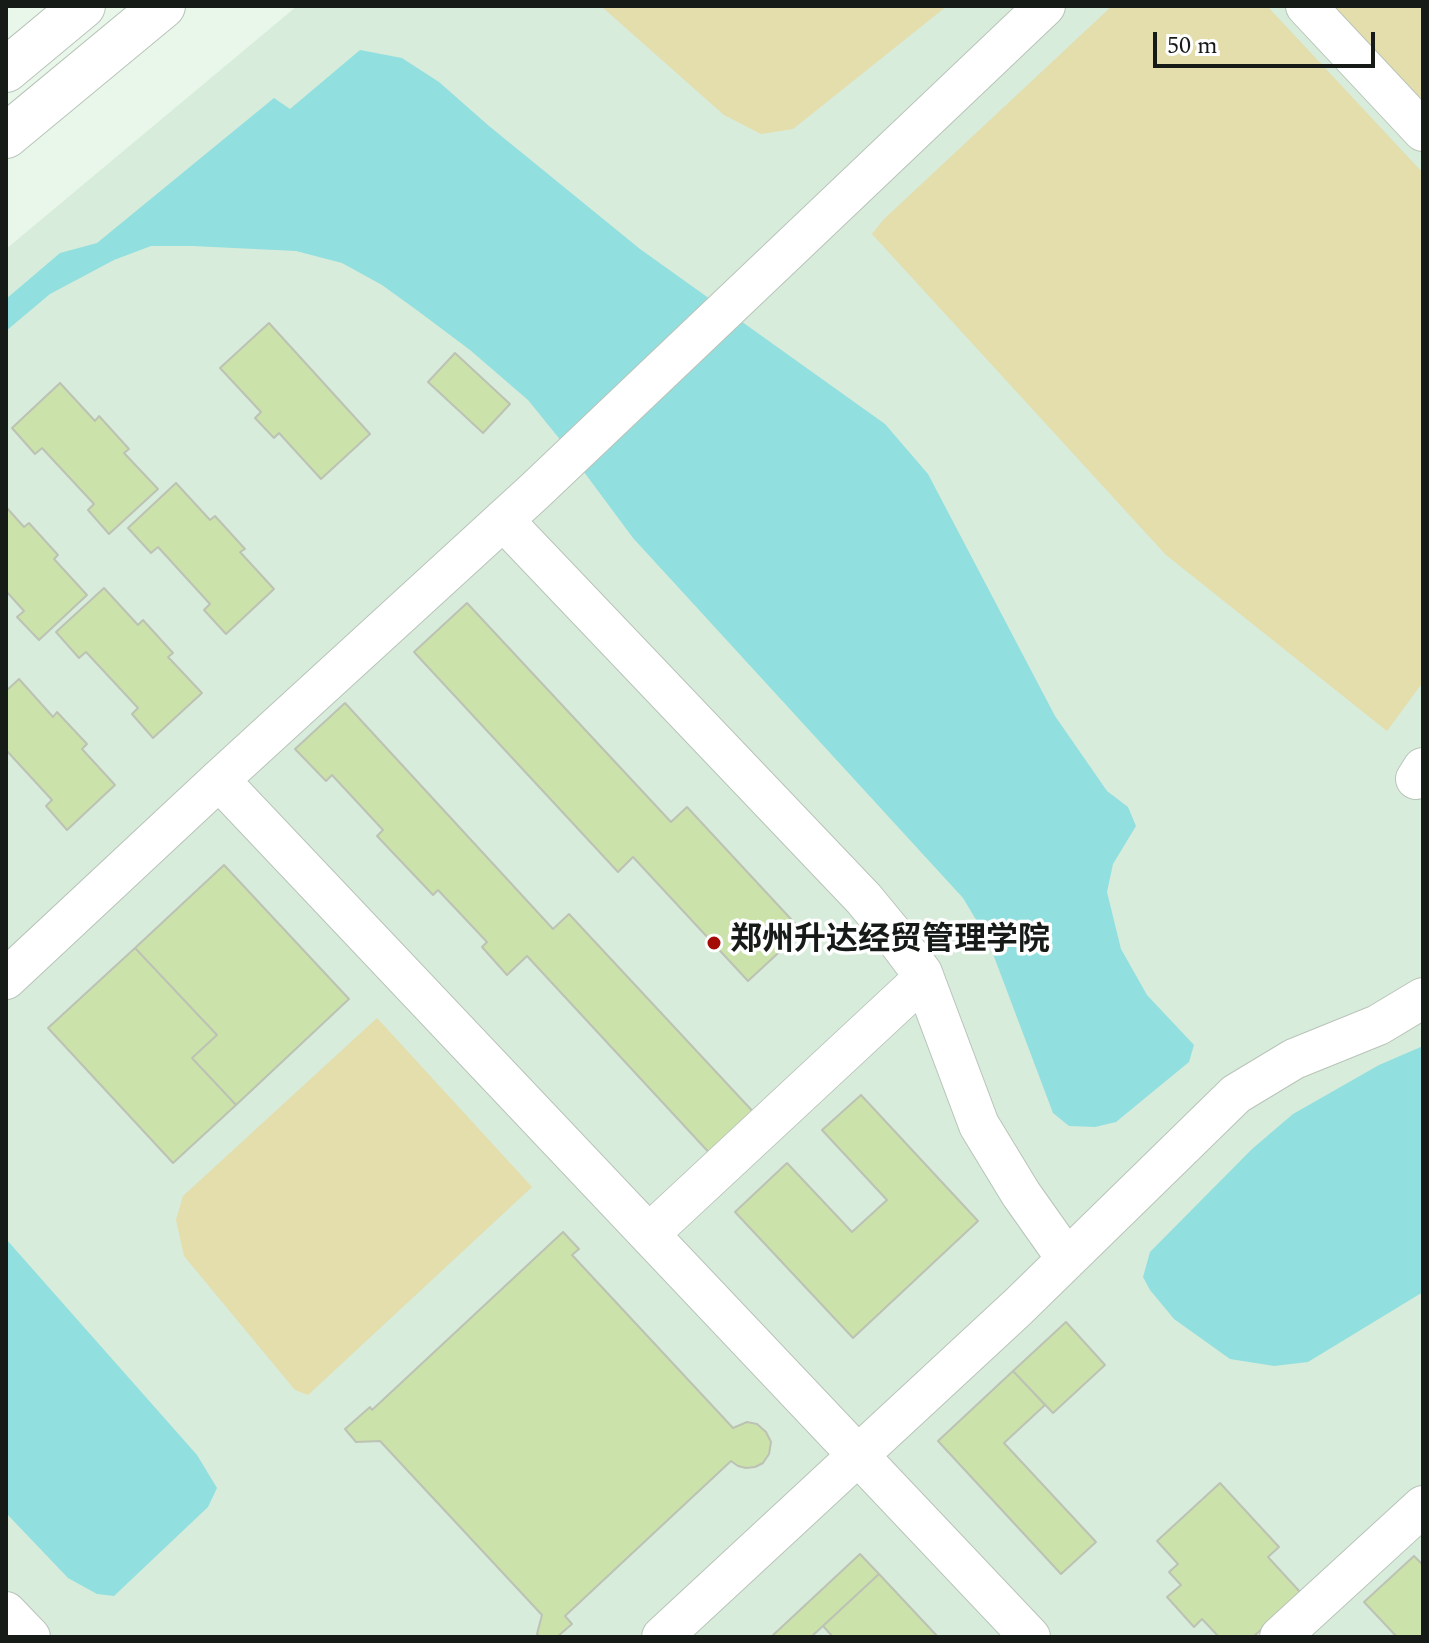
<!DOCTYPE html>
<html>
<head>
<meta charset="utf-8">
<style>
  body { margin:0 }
  #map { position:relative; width:1429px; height:1643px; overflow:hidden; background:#e9f7eb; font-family:Spectral,serif }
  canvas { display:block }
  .frame { position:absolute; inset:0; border:8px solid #171b17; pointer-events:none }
  .scale { position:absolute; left:1153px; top:32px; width:222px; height:36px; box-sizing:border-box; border:4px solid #171b17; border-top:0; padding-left:10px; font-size:24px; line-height:28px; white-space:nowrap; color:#171b17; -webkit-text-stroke:6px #fff; paint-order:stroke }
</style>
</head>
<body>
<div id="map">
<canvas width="1429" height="1643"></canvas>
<div class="frame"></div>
<div class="scale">50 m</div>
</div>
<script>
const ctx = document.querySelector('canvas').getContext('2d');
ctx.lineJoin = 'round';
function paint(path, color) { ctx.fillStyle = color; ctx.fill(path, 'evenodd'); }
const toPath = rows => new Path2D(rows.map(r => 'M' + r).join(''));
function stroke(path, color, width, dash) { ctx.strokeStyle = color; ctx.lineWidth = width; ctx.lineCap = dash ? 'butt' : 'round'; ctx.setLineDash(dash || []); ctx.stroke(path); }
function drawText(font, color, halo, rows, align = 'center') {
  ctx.font = font + ' Spectral,"Noto Sans SC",serif'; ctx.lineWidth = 7; ctx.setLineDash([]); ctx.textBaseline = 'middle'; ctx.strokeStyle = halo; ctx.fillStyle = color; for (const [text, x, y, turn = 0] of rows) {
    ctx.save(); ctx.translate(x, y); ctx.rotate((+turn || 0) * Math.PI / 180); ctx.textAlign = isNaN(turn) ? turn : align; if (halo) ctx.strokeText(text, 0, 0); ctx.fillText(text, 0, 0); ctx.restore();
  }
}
const built = toPath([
  [297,6,1423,6,1423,1637,6,1637,6,249]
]);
const green = toPath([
  [601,6,947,6,793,129,761,134,724,115],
  [1112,6,1267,6,1423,173,1423,682,1387,731,1166,555,872,234,883,220],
  [1331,6,1423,6,1423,106],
  [377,1018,532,1187,308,1395,295,1390,184,1256,176,1220,183,1196]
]);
const water = toPath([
  [360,50,402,58,439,82,489,126,640,249,885,424,928,474,1055,716,1107,791,1128,807,1136,826,1113,864,1107,892,1121,949,1147,995,1194,1045,1189,1062,1116,1122,1095,1127,1069,1126,1053,1113,987,938,963,898,633,538,558,437,528,400,470,350,418,311,382,285,342,263,296,251,192,246,151,246,114,260,50,294,6,331,6,299,60,253,97,243,274,98,290,109],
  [1423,1046,1423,1292,1308,1362,1274,1366,1230,1359,1174,1319,1150,1290,1143,1277,1150,1252,1252,1149,1293,1114,1379,1065],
  [6,1239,197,1455,217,1488,208,1507,114,1596,97,1594,68,1578,6,1513]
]);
const building = toPath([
  [269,323,370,434,321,479,279,433,274,438,255,418,261,412,220,368,269,323],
  [455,353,510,404,483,433,428,382,455,353],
  [60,383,95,421,99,416,129,449,124,453,158,489,109,534,88,510,94,504,42,448,35,454,12,428,60,383],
  [176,483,210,520,215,516,245,549,240,552,274,589,226,634,204,610,210,604,158,547,151,553,128,528,176,483],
  [6,507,24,527,29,523,58,555,54,559,87,595,39,640,17,617,24,611,6,591,6,507],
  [104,588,138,625,143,620,173,653,168,657,202,693,153,738,132,714,138,708,86,652,79,658,56,632,104,588],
  [467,603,671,822,687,807,802,931,748,981,633,857,618,872,414,652,467,603],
  [19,679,53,717,57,712,87,744,82,749,115,785,67,830,46,806,52,800,6,750,6,691,19,679],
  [345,703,553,929,569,914,758,1117,714,1158,527,956,507,975,482,947,487,942,438,890,433,895,377,836,383,830,332,775,326,781,295,749,345,703],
  [224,865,349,999,236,1105,192,1058,217,1035,135,948,224,865],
  [135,948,217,1035,192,1058,236,1105,173,1163,48,1028,135,948],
  [861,1095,978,1221,853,1338,735,1212,787,1163,852,1232,887,1200,822,1130,861,1095],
  [563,1232,579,1249,572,1255,733,1428,747,1422,757,1424,766,1432,771,1442,769,1454,763,1463,755,1467,746,1468,738,1466,731,1461,565,1616,572,1624,557,1637,540,1637,537,1634,542,1615,380,1441,356,1442,345,1429,370,1407,372,1410,563,1232],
  [1066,1322,1105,1365,1053,1413,1013,1371,1066,1322],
  [1013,1371,1045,1405,1004,1443,1096,1542,1061,1574,938,1441,1013,1371],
  [1220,1483,1279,1547,1268,1557,1301,1593,1253,1637,1219,1637,1202,1619,1194,1627,1167,1597,1181,1585,1169,1572,1178,1564,1157,1541,1220,1483],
  [860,1554,879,1574,811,1637,771,1637,860,1554],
  [1414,1556,1423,1565,1423,1637,1397,1637,1364,1602,1414,1556],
  [879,1574,938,1637,833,1637,823,1626,879,1574]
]);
const minor = toPath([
  [1306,6,1423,131],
  [503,520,864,899,892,933,922,973,979,1125,1021,1194,1067,1259],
  [1416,779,1423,768],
  [219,780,1030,1637],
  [6,979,219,780,536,490,1045,6],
  [649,1234,924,978],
  [6,1612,30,1637],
  [662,1637,1018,1307,1236,1094,1294,1059,1378,1025,1423,998],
  [1280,1637,1423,1506]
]);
const major = toPath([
  [6,70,83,6],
  [6,136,163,6]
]);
const markers = [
  [714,943,8,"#a30d05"]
];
const poiNames = [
  ["郑州升达经贸管理学院",730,943]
];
paint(built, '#d8ecdb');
paint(green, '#e4ddac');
paint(water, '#92dfe0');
paint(building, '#cce2ab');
stroke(building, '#bcc2b4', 2);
stroke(minor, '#b8c4b9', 42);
stroke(major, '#b8c4b9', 46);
stroke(minor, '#fff', 40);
stroke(major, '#fff', 44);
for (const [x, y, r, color] of markers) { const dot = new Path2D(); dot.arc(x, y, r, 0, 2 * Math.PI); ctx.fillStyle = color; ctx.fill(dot); stroke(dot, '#fff', 3); }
drawText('bold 32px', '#171b17', '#fff', poiNames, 'left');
</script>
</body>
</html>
